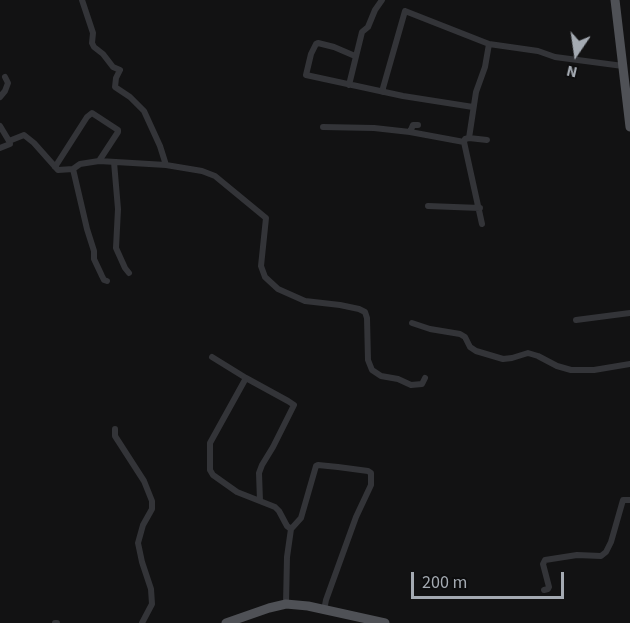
<!DOCTYPE html>
<html>
<head>
<meta charset="utf-8">
<style>
  body { margin:0 }
  #map { position:relative; width:630px; height:623px; overflow:hidden; background:#121213; font-family:"Source Sans 3",sans-serif }
  canvas { display:block }
  .north { position:absolute; left:546px; top:24px; width:60px; height:60px; -webkit-text-stroke:4px #0d0d0e; paint-order:stroke; rotate:193deg; font-size:16px; font-weight:700; line-height:24px; text-align:center; color:#a4aab2 }
  .north::after { content:''; display:block; margin:auto; width:21px; height:27px; background:#a4aab2; clip-path:polygon(50% 0,100% 100%,50% 72%,0 100%) }
  .scale { position:absolute; left:411px; top:572px; width:153px; height:27px; box-sizing:border-box; border:3px solid #a4aab2; border-top:0; padding-left:8px; font-size:18px; line-height:21px; white-space:nowrap; color:#a4aab2; -webkit-text-stroke:4px #0d0d0e; paint-order:stroke }
</style>
</head>
<body>
<div id="map">
<canvas width="630" height="623"></canvas>
<div class="north">N</div>
<div class="scale">200 m</div>
</div>
<script>
const ctx = document.querySelector('canvas').getContext('2d');
ctx.lineJoin = 'round';
const toPath = rows => new Path2D(rows.map(r => 'M' + r).join(''));
function stroke(path, color, width, dash) { ctx.strokeStyle = color; ctx.lineWidth = width; ctx.lineCap = dash ? 'butt' : 'round'; ctx.setLineDash(dash || []); ctx.stroke(path); }
const street = toPath([
  [82,0,93,33,92,43,94,47,103,54,113,67,120,70,116,78,115,87,130,97,144,111,160,146,166,165],
  [355,56,334,47,318,43,316,44,311,54,306,75,403,96,473,107],
  [349,85,362,32,368,27,375,10,382,0],
  [383,92,383,88,405,11,489,44,538,51,555,57,623,66],
  [0,97,5,91,8,83,5,77],
  [418,125,413,125,410,132,464,142],
  [0,126,9,141],
  [323,127,374,128,410,132],
  [469,138,476,92,485,67,489,44],
  [0,148,10,144,9,141,24,135,34,143,58,170,73,169,80,164,99,161,166,165,202,171,215,176,266,218,261,266,265,277,278,289,305,301,340,305,359,309,365,312,367,318,368,360,372,370,381,376,398,379,411,385,422,384,425,378],
  [114,162,118,209,116,248,125,268,129,273],
  [55,167,87,117,92,113,118,130,118,132,99,161],
  [73,169,87,229,94,251,94,259,102,276,104,280,107,281],
  [428,206,480,208],
  [482,224,464,142,465,139,469,138,487,140],
  [576,320,630,313],
  [412,323,430,329,460,334,465,337,470,347,476,351,503,359,512,358,528,353,538,356,557,366,571,370,594,370,630,364],
  [212,357,246,378,288,401,294,405,273,447,262,465,259,473,260,501],
  [246,378,210,443,210,470,213,475,237,492,275,507,279,511,287,526,291,529,287,557,286,604],
  [115,429,115,436,144,481,152,501,152,509,143,525,138,543,142,562,151,589,152,604,142,623],
  [291,529,301,518,316,466,318,465,338,467,368,471,371,473,371,485,356,517,326,600,324,610],
  [544,590,548,589,549,587,543,564,545,560,577,555,601,556,606,552,611,542,623,500,630,500],
  [55,623,57,623]
]);
const primary = toPath([
  [615,0,630,127],
  [226,623,269,608,286,604,308,606,385,623]
]);
stroke(street, '#333438', 6);
stroke(primary, '#4f5156', 9);
</script>
</body>
</html>
